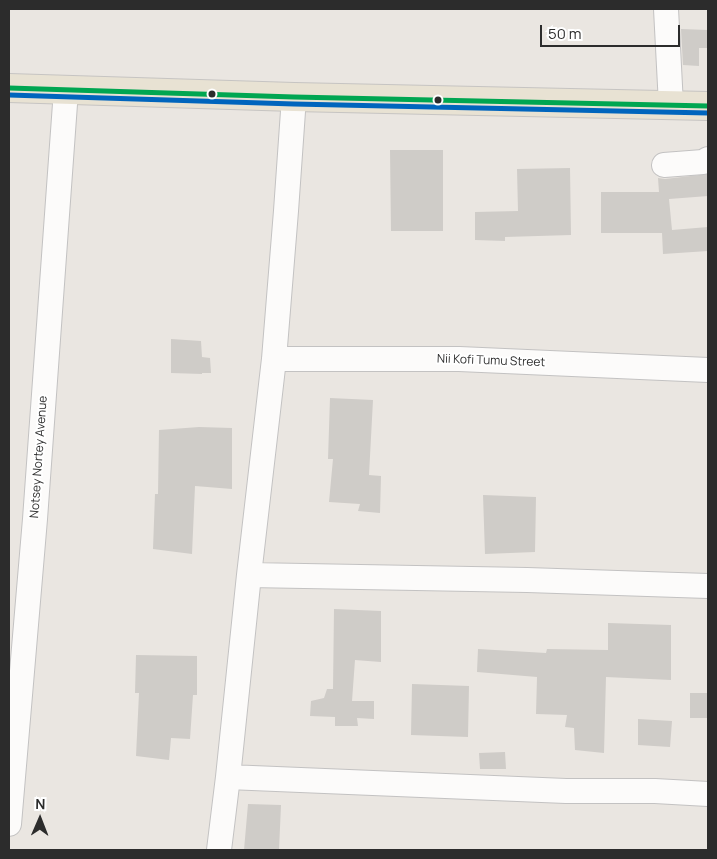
<!DOCTYPE html>
<html>
<head>
<meta charset="utf-8">
<style>
  body { margin:0 }
  #map { position:relative; width:717px; height:859px; overflow:hidden; background:#eae6e1; font-family:Manrope,sans-serif }
  canvas { display:block }
  .frame { position:absolute; inset:0; border:10px solid #2c2c2c; pointer-events:none }
  .north { position:absolute; left:15px; top:794px; width:50px; height:50px; -webkit-text-stroke:4px #fff; paint-order:stroke; rotate:1deg; font-size:14px; font-weight:700; line-height:20px; text-align:center; color:#2c2c2c }
  .north::after { content:''; display:block; margin:auto; width:18px; height:22px; background:#2c2c2c; clip-path:polygon(50% 0,100% 100%,50% 72%,0 100%) }
  .scale { position:absolute; left:540px; top:25px; width:140px; height:22px; box-sizing:border-box; border:2px solid #2c2c2c; border-top:0; padding-left:6px; font-size:15px; line-height:18px; white-space:nowrap; color:#2c2c2c; -webkit-text-stroke:4px #fff; paint-order:stroke }
</style>
</head>
<body>
<div id="map">
<canvas width="717" height="859"></canvas>
<div class="frame"></div>
<div class="north">N</div>
<div class="scale">50 m</div>
</div>
<script>
const ctx = document.querySelector('canvas').getContext('2d');
ctx.lineJoin = 'round';
function paint(path, color) { ctx.fillStyle = color; ctx.fill(path, 'evenodd'); }
const toPath = rows => new Path2D(rows.map(r => 'M' + r).join(''));
function stroke(path, color, width, dash) { ctx.strokeStyle = color; ctx.lineWidth = width; ctx.lineCap = dash ? 'butt' : 'round'; ctx.setLineDash(dash || []); ctx.stroke(path); }
function drawText(font, color, halo, rows, align = 'center') {
  ctx.font = font + ' Manrope,sans-serif'; ctx.lineWidth = 4; ctx.setLineDash([]); ctx.textBaseline = 'middle'; ctx.strokeStyle = halo; ctx.fillStyle = color; for (const [text, x, y, turn = 0] of rows) {
    ctx.save(); ctx.translate(x, y); ctx.rotate((+turn || 0) * Math.PI / 180); ctx.textAlign = isNaN(turn) ? turn : align; if (halo) ctx.strokeText(text, 0, 0); ctx.fillText(text, 0, 0); ctx.restore();
  }
}
const building = toPath([
  [681,29,708,30,708,48,699,48,699,66,683,65],
  [390,150,443,150,443,231,391,231],
  [570,168,571,235,505,237,505,241,475,240,475,212,518,211,517,169],
  [708,174,708,196,669,199,672,230,708,227,708,251,663,254,662,233,601,233,601,192,659,192,658,178,665,179],
  [171,339,201,341,202,357,210,358,211,373,202,373,202,374,171,373],
  [330,398,373,400,369,475,381,476,380,513,358,511,360,504,329,502,333,459,328,459],
  [199,427,232,428,232,489,195,486,192,554,153,549,155,494,158,494,159,430],
  [483,495,536,497,535,552,485,554],
  [334,609,381,611,381,662,355,660,352,701,374,701,374,719,357,718,358,726,335,726,335,717,310,716,311,701,324,698,327,689,333,689],
  [608,623,671,625,671,680,606,677,604,753,575,750,574,728,565,727,567,715,536,714,537,677,477,672,478,649,546,653,547,649,608,650],
  [136,655,197,656,197,695,193,695,190,739,171,738,169,760,136,756,139,693,135,693],
  [412,684,469,686,468,737,411,735],
  [690,693,708,693,708,718,690,718],
  [638,719,672,721,670,747,638,745],
  [505,752,506,769,480,769,479,753],
  [248,804,281,805,279,850,244,850]
]);
const minor = toPath([
  [666,9,671,105],
  [664,165,703,162,708,159],
  [274,359,459,359,708,370],
  [249,575,527,580,708,586],
  [228,777,566,791,655,791,708,794],
  [9,824,35,519,66,90],
  [219,850,228,777,249,575,274,359,286,211,294,97]
]);
const major = toPath([
  [9,88,294,97,708,106]
]);
const bus1 = toPath([
  [9,88,294,97,708,106]
]);
const bus2 = toPath([
  [9,95,294,104,708,113]
]);
const markers = [
  [212,94,4.5,"#2c2c2c"],
  [438,100,4.5,"#2c2c2c"]
];
const streetNames = [
  ["Nii Kofi Tumu Street",491,361,2],
  ["Notsey Nortey Avenue",39,457,-86]
];
paint(building, '#cfccc8');
stroke(minor, '#c3c2c2', 26);
stroke(major, '#c6c4c2', 30);
stroke(minor, '#fcfbfa', 24);
stroke(major, '#e8e2d3', 28);
stroke(bus1, '#00a651', 5);
stroke(bus2, '#0065bd', 5);
for (const [x, y, r, color] of markers) { const dot = new Path2D(); dot.arc(x, y, r, 0, 2 * Math.PI); ctx.fillStyle = color; ctx.fill(dot); stroke(dot, '#fff', 2); }
drawText('12px', '#2c2c2c', '#fff', streetNames);
</script>
</body>
</html>
